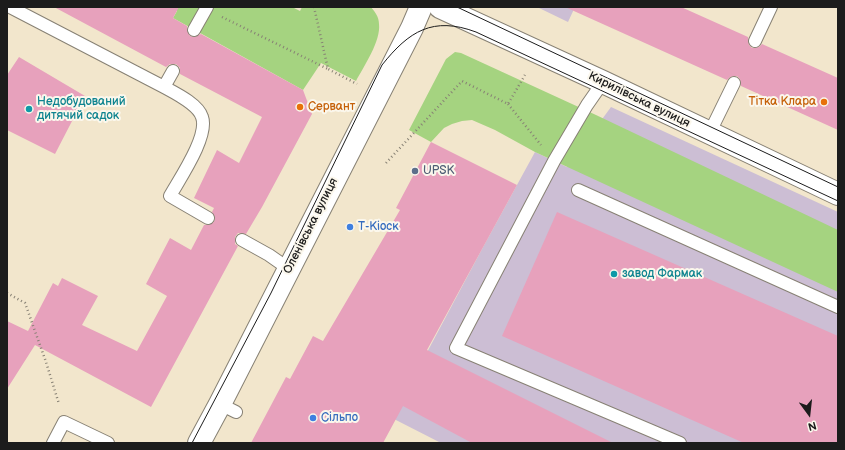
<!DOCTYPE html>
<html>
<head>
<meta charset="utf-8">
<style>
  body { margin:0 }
  #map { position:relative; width:845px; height:450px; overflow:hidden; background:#f2e6cc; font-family:"Balsamiq Sans",sans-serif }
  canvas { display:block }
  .frame { position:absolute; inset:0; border:8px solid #1c1c1c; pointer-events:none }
  .north { position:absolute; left:789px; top:394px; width:40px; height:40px; -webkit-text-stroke:3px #fbf7ec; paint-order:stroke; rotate:165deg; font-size:11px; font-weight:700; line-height:16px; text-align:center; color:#1c1c1c }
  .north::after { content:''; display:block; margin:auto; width:14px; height:18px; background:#1c1c1c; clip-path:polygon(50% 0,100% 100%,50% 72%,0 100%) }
</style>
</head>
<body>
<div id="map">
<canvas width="845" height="450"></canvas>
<div class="frame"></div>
<div class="north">N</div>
</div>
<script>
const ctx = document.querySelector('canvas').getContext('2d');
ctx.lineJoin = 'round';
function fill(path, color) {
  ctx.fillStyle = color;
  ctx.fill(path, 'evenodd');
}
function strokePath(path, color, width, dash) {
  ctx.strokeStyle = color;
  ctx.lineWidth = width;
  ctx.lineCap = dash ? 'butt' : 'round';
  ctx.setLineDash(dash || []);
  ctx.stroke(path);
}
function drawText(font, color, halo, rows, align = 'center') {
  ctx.font = font + ' "Balsamiq Sans",sans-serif';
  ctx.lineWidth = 4;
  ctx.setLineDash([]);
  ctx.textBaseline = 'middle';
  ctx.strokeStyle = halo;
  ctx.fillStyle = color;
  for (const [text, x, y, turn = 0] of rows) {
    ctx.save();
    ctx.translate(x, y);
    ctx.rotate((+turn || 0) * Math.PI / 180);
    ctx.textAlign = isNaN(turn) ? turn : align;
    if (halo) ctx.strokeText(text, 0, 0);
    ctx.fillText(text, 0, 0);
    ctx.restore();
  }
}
const industrial = new Path2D(`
  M 537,7 L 575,7 L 568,22 Z
  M 611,107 L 838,212 L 838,443 L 441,443 L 392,418 L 482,249 L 535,152 L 567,167 Z`);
const green = new Path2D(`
  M 169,7 L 292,7 L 300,11 L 302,7 L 371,7 C 375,12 379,17 379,24 C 381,41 364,66 356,81 L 321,63 L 303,90 L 173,18 L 177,11 Z
  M 455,52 L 461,53 L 596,115 L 838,230 L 838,292 L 535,152 L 495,130 L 472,120 L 462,121 L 452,124 L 444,128 L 431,142 L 409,130 L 446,59 Z`);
const building = new Path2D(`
  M 54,7 L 179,7 L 173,18 L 187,26 L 187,30 L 190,36 L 194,37 L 201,34 L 303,90 L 312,114 L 262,207 L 246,234 L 238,233 L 235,237 L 235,244 L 238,246 L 151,407 L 35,345 L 7,389 L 7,321 L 28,331 L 53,283 L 58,286 L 62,278 L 98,296 L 82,325 L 137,351 L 167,296 L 146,284 L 170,238 L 191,250 L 204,225 L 208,225 L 214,222 L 215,218 L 212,212 L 214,208 L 194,198 L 217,150 L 239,163 L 262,117 L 180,74 L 180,68 L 176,64 L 170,64 L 166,67 Z
  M 565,7 L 681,7 L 748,37 L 749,45 L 752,48 L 759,47 L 762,44 L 838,78 L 838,130 L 741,86 L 740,79 L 737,76 L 730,77 L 727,80 Z
  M 19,57 L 85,96 L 55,154 L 7,130 L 7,75 Z
  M 431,142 L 517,185 L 427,350 L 613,443 L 472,443 L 403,406 L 383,443 L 251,443 L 286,377 L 290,379 L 313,336 L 323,341 L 400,210 L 396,208 Z
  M 557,212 L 838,336 L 838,443 L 744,443 L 502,336 Z`);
const path = new Path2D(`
  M 314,7 L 328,69 L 357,84
  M 222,17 L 328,69
  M 508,104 L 541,145
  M 386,163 L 462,81 L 508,104 L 525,75
  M 7,293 L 25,303 L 46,362 L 59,404`);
const service = new Path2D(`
  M 10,7 L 164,87 L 173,71
  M 194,30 L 207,7
  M 755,41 L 771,7
  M 603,82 L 587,105 L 554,161 L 456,348 L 680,443
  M 164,87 C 175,93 198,104 202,117 C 209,136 180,178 170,196 L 208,218
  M 709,134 L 734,83
  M 578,190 L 838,307
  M 242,240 L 269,255 L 289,269
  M 220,404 L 236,412
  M 53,443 L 64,422 L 108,443`);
const minor = new Path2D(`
  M 199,443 L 220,404 L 412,28 L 421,7`);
const tertiary = new Path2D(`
  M 440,7 L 603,82 L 838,194`);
const tram = new Path2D(`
  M 457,7 L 838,187
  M 192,443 L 271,293 L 382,65 C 409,31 433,16 476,32 L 838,201`);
const markers = [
  [824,102,4,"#e8710a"],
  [300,107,4,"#e8710a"],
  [29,109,4,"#0f9aa8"],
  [415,171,4,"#5c6f8a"],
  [350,227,4,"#3f7fe0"],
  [614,274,4,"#0f9aa8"],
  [313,418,4,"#3f7fe0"]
];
const streetNames = [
  ["Кирилівська вулиця",639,100,26],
  ["Оленівська вулиця",311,226,-63]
];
const cultureNames = [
  ["Недобудований",37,102],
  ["дитячий садок",37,116],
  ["завод Фармак",622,274]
];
const foodNames = [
  ["Тітка Клара",816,102],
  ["Сервант",308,107,"left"]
];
const serviceNames = [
  ["UPSK",423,171]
];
const shopNames = [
  ["Т-Кіоск",358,227],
  ["Сільпо",321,418]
];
fill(industrial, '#ccbed4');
fill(green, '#a5d380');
fill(building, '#e7a1bc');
strokePath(service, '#878174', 14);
strokePath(minor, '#878174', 24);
strokePath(tertiary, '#878174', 24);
strokePath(path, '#878174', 2.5, [1, 3]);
strokePath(service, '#fff', 12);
strokePath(minor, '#fff', 22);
strokePath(tertiary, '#fff', 22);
strokePath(tram, '#1c1c1c', 1);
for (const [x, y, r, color] of markers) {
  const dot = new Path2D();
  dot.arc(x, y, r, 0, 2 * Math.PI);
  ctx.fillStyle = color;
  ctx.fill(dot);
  strokePath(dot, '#fbf7ec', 1.5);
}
drawText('12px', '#1c1c1c', '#fbf7ec', streetNames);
drawText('12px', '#0d838f', '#fbf7ec', cultureNames, 'left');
drawText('12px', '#c56008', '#fbf7ec', foodNames, 'right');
drawText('12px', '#4e5e75', '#fbf7ec', serviceNames, 'left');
drawText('12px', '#366cbe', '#fbf7ec', shopNames, 'left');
</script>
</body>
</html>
